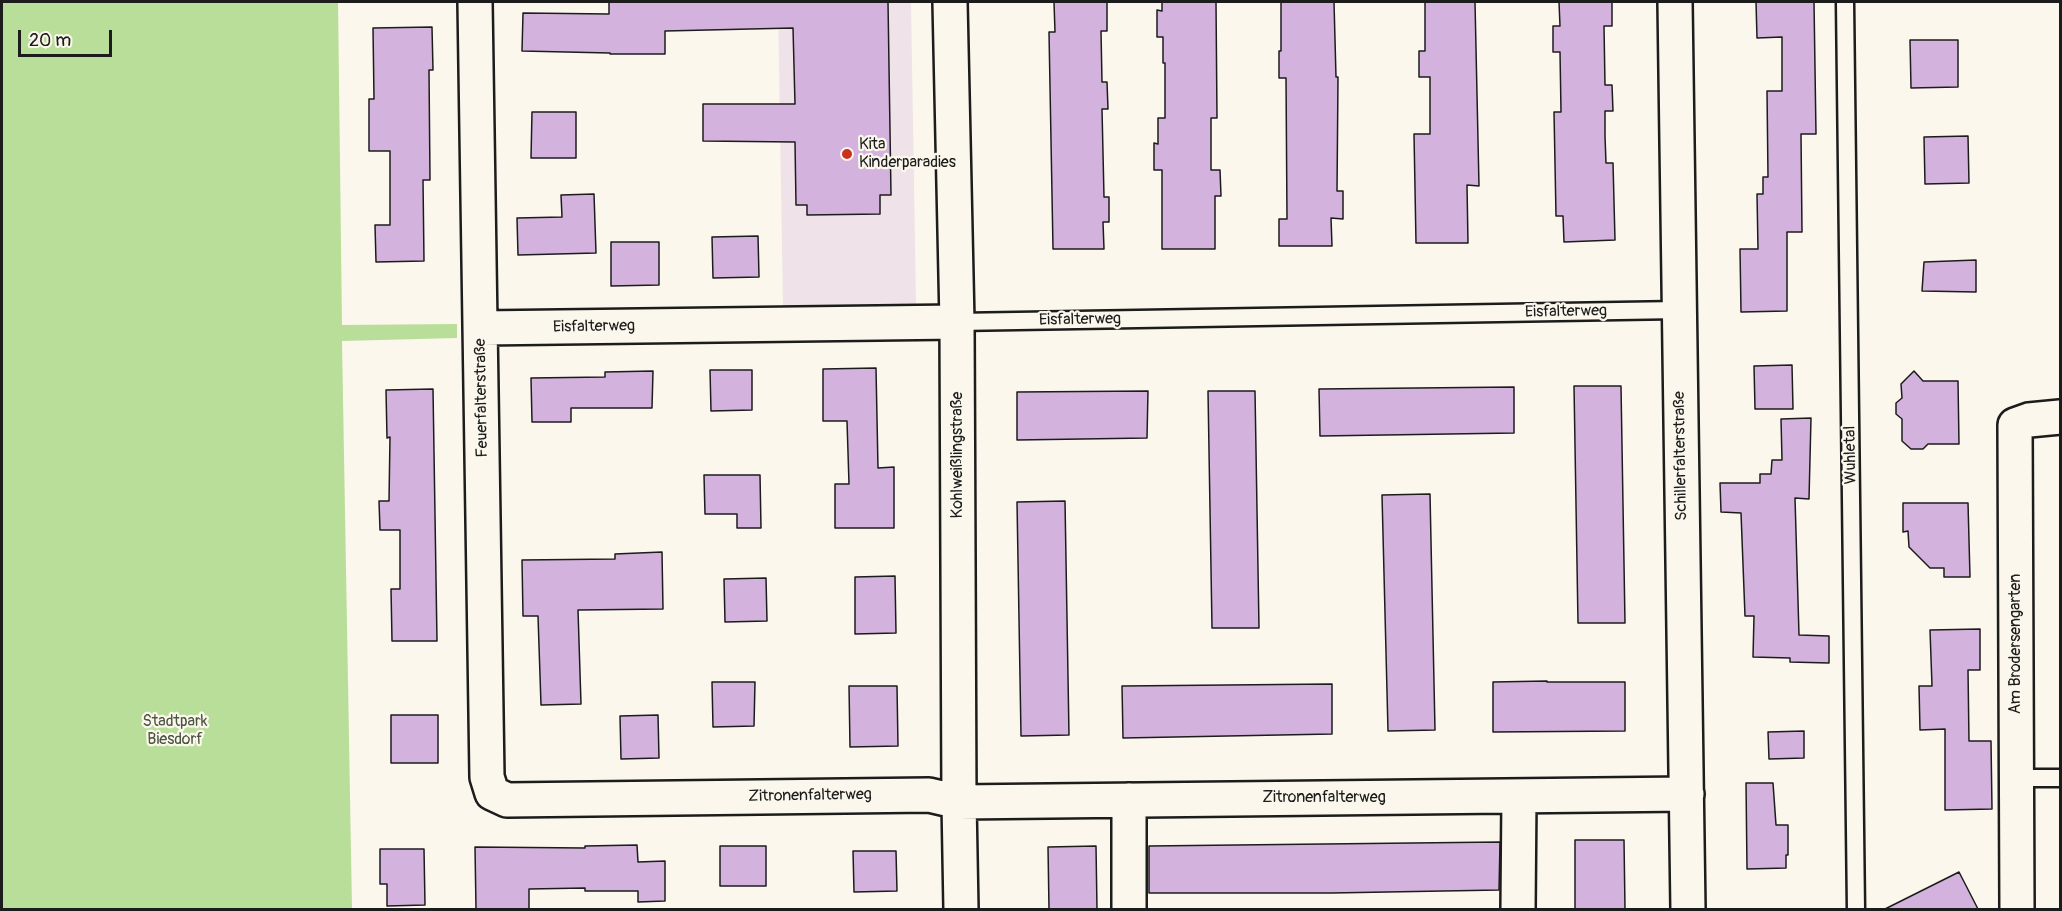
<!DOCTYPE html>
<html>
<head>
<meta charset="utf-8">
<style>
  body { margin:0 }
  #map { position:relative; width:2062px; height:911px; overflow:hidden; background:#fbf7ec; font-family:Pangolin,sans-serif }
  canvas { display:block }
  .frame { position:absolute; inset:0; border:3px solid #1c1c1c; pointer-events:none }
  .scale { position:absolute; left:18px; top:30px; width:94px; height:27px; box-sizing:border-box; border:3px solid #1c1c1c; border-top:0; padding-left:8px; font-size:18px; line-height:21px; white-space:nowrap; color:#1c1c1c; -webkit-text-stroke:4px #fbf7ec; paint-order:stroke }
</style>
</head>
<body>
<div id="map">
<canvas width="2062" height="911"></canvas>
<div class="frame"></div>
<div class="scale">20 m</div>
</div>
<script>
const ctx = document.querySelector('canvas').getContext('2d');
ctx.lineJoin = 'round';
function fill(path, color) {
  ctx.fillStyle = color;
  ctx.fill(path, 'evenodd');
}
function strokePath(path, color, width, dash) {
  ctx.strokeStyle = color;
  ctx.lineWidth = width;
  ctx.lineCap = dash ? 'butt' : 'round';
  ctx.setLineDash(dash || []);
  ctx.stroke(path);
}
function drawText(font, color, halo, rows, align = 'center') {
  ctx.font = font + ' Pangolin,sans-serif';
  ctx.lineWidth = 4.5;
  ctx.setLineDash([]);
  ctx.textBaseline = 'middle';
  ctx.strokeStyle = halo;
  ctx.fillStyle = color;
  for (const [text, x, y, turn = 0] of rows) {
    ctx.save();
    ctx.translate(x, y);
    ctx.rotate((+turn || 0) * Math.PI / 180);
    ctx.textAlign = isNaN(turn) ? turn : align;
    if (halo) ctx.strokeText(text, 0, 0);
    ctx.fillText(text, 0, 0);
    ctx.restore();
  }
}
const built = new Path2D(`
  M 778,2 L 911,2 L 916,306 L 783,308 Z`);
const green = new Path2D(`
  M 2,2 L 338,2 L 342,325 L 457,324 L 457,338 L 342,341 L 352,909 L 2,909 Z`);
const building = new Path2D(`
  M 609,2 L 888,2 L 891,195 L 880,195 L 880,214 L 807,215 L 807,205 L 796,205 L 795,142 L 703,141 L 703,104 L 795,104 L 793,28 L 665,31 L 665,54 L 610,54 L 610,53 L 522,51 L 523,13 L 609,14 Z
  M 1054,2 L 1107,2 L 1107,31 L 1101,31 L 1102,82 L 1107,82 L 1108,109 L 1102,109 L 1104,197 L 1109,197 L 1109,222 L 1103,222 L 1104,249 L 1053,249 L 1049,32 L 1055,32 Z
  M 1162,2 L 1216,2 L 1217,118 L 1211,118 L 1211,170 L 1220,170 L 1221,196 L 1215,196 L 1215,249 L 1162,249 L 1162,170 L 1154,170 L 1154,143 L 1158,144 L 1158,118 L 1165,118 L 1165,63 L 1163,63 L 1163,37 L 1157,37 L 1157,10 L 1162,11 Z
  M 1281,2 L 1334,2 L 1336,77 L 1338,77 L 1337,191 L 1343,191 L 1343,219 L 1331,218 L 1332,246 L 1279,246 L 1279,219 L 1287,219 L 1286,78 L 1279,78 L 1279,51 L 1281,51 Z
  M 1425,2 L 1475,2 L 1479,186 L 1467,185 L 1468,243 L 1416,243 L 1414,134 L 1430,134 L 1430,77 L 1419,77 L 1419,51 L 1425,51 Z
  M 1559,2 L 1612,2 L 1612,26 L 1604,26 L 1605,85 L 1612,85 L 1613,111 L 1605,111 L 1605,136 L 1606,163 L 1613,163 L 1615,240 L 1564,242 L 1563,216 L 1556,216 L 1554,112 L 1561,112 L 1560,52 L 1553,52 L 1553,26 L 1560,26 Z
  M 1756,2 L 1814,2 L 1816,134 L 1801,134 L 1802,232 L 1787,232 L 1787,311 L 1741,312 L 1740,249 L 1758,249 L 1757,194 L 1763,194 L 1763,177 L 1768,177 L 1767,91 L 1782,91 L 1782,37 L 1757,38 Z
  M 432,27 L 433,70 L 429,70 L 430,180 L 423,180 L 424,261 L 376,262 L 375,225 L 390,225 L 390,151 L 369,151 L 369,99 L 374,99 L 373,28 Z
  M 1910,40 L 1958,40 L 1958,87 L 1911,88 Z
  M 532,112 L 576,112 L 576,158 L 531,158 Z
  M 1968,136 L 1969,183 L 1925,184 L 1924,137 Z
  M 594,194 L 596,253 L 518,255 L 517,218 L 562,217 L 561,195 Z
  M 758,236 L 759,277 L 713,278 L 712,237 Z
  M 611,242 L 659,242 L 659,285 L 611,286 Z
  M 1976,260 L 1976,292 L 1922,291 L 1924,262 Z
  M 1792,365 L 1793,409 L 1755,409 L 1754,366 Z
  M 876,368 L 878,468 L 894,467 L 894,528 L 835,528 L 835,484 L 849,484 L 847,421 L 823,421 L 823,369 Z
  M 710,370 L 752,370 L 752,410 L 711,411 Z
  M 653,371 L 652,408 L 571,408 L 571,422 L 532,422 L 531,378 L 605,377 L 605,372 Z
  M 1914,371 L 1923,381 L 1958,381 L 1959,444 L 1928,444 L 1923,449 L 1911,449 L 1902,441 L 1902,419 L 1896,414 L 1896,403 L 1902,398 L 1901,384 Z
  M 1574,386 L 1621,386 L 1625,623 L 1578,623 Z
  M 1514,387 L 1514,433 L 1320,436 L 1319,389 Z
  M 433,389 L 437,641 L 392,641 L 391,589 L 400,589 L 400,530 L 380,530 L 379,501 L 389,501 L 390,437 L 387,438 L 386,390 Z
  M 1148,391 L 1147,438 L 1017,440 L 1017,392 Z
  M 1208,391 L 1255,391 L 1259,628 L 1212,628 Z
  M 1811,418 L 1809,499 L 1795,498 L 1799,635 L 1829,636 L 1829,663 L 1790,662 L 1790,658 L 1753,657 L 1754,616 L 1745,616 L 1741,513 L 1721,512 L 1720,483 L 1760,483 L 1760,474 L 1771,474 L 1772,460 L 1782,460 L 1781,419 Z
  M 704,475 L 760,475 L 761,528 L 737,528 L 737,514 L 705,514 Z
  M 1430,494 L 1435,730 L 1388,731 L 1382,495 Z
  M 1065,501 L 1069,735 L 1021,736 L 1017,502 Z
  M 1903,503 L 1968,503 L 1970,577 L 1944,577 L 1944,568 L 1930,568 L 1909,547 L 1908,531 L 1903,532 Z
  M 662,552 L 663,609 L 578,610 L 581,704 L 541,705 L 538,616 L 523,616 L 522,560 L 615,559 L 615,554 Z
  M 895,576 L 896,633 L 855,634 L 855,577 Z
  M 766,578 L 767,621 L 725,622 L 724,579 Z
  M 1980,629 L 1980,670 L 1968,670 L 1969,741 L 1991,741 L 1992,809 L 1945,810 L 1945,729 L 1920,730 L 1919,686 L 1932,686 L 1930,630 Z
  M 1547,681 L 1547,682 L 1625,682 L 1625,731 L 1493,732 L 1493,682 Z
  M 712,682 L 755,682 L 754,726 L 713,727 Z
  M 1332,684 L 1332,734 L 1123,738 L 1122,686 Z
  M 849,686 L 897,686 L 898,746 L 850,747 Z
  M 391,715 L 438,715 L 438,763 L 391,763 Z
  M 658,715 L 659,758 L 621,759 L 620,716 Z
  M 1804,731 L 1804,758 L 1769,759 L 1768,732 Z
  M 1746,783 L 1773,783 L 1776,825 L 1788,825 L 1788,855 L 1786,855 L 1786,868 L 1747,869 Z
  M 1575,840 L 1624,840 L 1625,909 L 1575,909 Z
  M 1500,842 L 1499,890 L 1331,893 L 1149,893 L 1149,846 Z
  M 637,845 L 638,862 L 665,861 L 665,901 L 638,902 L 638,891 L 585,891 L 585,888 L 529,889 L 529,909 L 476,909 L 475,847 L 585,848 L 585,846 Z
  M 720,846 L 766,846 L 766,886 L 720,886 Z
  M 1096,846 L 1097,909 L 1049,909 L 1048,847 Z
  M 380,849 L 424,849 L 425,905 L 387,906 L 387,884 L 380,884 Z
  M 853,851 L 896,851 L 897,891 L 854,892 Z
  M 1959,872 L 1978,909 L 1885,909 Z`);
const service = new Path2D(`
  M 1845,2 L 1856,910
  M 957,322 L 1679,310
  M 2016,778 L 2060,778`);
const minor = new Path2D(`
  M 475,2 L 487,777 L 492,793 L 507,800 L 929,795 L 959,802 L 1687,794
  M 950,2 L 957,322 L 959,802 L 961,910
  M 1675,2 L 1688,910
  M 481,328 L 957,322
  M 1129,910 L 1129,800
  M 1518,910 L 1519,796
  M 2017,910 L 2015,425 L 2029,420 L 2060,417`);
const markers = [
  [847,154,6,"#c8321e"]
];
const poiNames = [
  ["Kita",859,145],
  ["Kinderparadies",859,163]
];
const streetNames = [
  ["Eisfalterweg",1566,312,-1],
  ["Eisfalterweg",1080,320,-1],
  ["Eisfalterweg",594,327,-1],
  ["Feuerfalterstraße",482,398,-91],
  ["Kohlweißlingstraße",958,455,-90],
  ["Wuhletal",1851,455,-91],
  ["Schillerfalterstraße",1681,456,-91],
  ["Am Brodersengarten",2016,644,-90],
  ["Zitronenfalterweg",810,796,-1],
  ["Zitronenfalterweg",1324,798]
];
const parkNames = [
  ["Stadtpark",175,722],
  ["Biesdorf",175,740]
];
fill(built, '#efe2e8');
fill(green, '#b9de99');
fill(building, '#d3b2dd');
strokePath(building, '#1c1c1c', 1.5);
strokePath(service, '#1c1c1c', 21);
strokePath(minor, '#1c1c1c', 38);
strokePath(service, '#fbf7ec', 16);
strokePath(minor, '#fbf7ec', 33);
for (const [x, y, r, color] of markers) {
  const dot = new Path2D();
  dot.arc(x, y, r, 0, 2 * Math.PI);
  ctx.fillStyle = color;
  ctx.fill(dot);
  strokePath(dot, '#fbf7ec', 2);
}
drawText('16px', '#1c1c1c', '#fbf7ec', poiNames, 'left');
drawText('16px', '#1c1c1c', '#fbf7ec', streetNames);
drawText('16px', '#4b5642', '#fbf7ec', parkNames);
</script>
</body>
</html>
